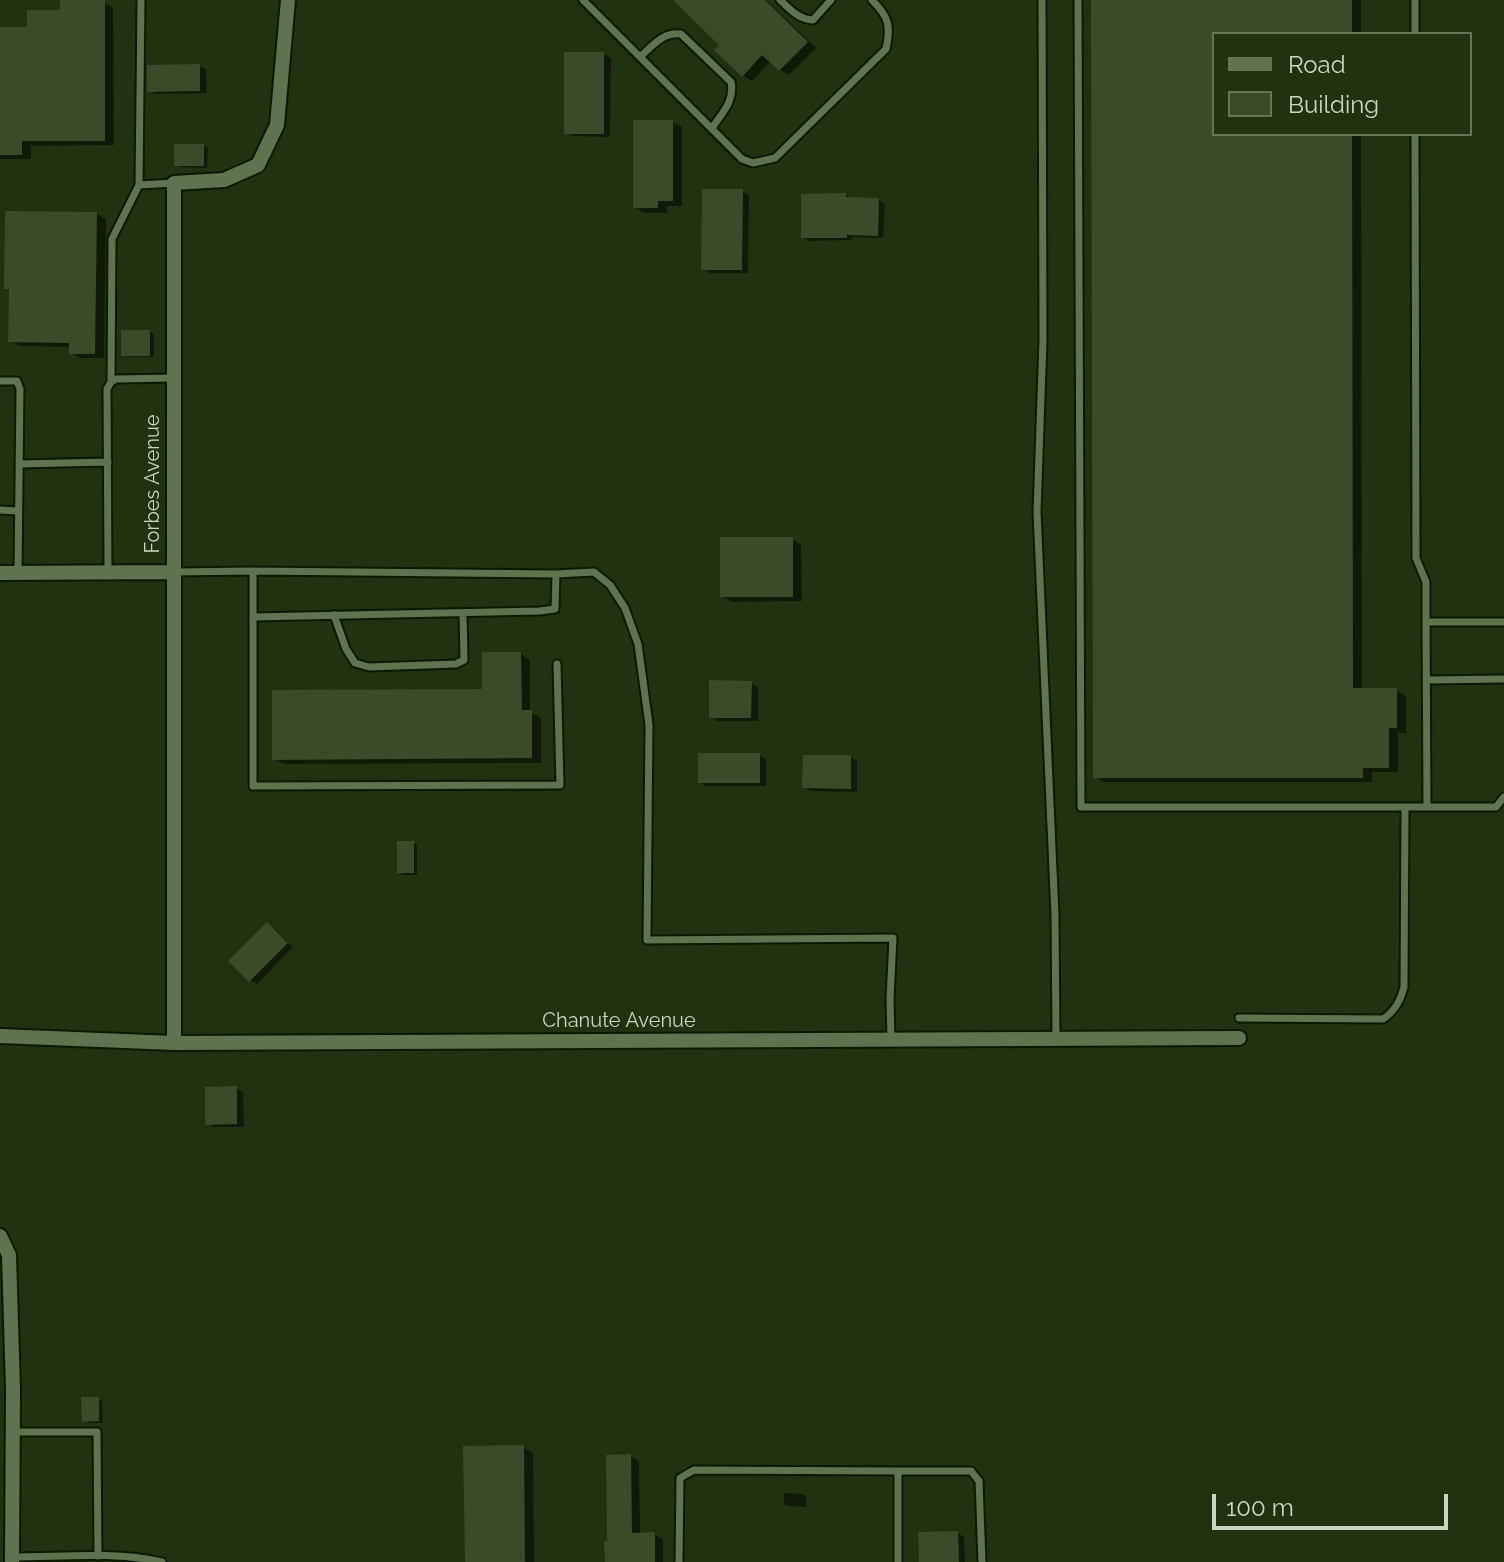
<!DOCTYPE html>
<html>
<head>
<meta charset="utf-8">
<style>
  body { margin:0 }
  #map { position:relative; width:1504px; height:1562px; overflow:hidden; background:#213210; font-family:Raleway,sans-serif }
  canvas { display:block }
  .legend { position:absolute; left:1212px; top:32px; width:260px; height:104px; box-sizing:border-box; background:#213210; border:2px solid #657457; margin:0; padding:10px 14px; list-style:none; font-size:24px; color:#cad6c2 }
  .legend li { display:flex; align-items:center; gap:16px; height:40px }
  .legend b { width:40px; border:2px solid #657457 }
  .scale { position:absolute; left:1212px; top:1494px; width:236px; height:36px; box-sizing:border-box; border:4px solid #cad6c2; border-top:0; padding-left:10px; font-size:24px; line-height:28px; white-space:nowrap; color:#cad6c2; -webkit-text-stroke:6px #213210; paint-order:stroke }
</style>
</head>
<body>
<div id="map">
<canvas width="1504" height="1562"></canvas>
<ul class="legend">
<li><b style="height:10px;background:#5f734f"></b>Road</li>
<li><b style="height:22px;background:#394b29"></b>Building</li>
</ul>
<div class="scale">100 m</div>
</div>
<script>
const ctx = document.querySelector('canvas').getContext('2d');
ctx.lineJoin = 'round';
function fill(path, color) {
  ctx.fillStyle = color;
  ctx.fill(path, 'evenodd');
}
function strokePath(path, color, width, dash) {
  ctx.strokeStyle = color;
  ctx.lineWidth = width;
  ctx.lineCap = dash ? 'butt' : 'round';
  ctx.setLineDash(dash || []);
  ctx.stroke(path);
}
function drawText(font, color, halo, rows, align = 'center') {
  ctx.font = font + ' Raleway,sans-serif';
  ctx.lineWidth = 7;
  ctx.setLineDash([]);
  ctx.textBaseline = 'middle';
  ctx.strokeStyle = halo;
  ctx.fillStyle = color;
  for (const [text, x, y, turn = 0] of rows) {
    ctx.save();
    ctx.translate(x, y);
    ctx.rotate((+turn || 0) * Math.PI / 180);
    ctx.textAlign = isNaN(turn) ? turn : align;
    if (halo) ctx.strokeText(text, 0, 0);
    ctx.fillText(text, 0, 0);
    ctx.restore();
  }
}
const shadow = new Path2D(`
  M 676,0 L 766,0 L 816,48 L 789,75 L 780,70 L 771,61 L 752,81 L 743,76 L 722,45 Z
  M 1093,0 L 1361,0 L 1361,34 L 1214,34 L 1214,134 L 1361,134 L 1362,690 L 1396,690 L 1406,696 L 1406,733 L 1398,733 L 1398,772 L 1372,772 L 1372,782 L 1104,782 L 1095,777 Z
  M 104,2 L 113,8 L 114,145 L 31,146 L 31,159 L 0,159 L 0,29 L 29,29 L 62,12 Z
  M 604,54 L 611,58 L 610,137 L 572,136 L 566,132 Z
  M 199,66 L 206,69 L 207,93 L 155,94 L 149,90 Z
  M 672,122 L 682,127 L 682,206 L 667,206 L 667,213 L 644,213 L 635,207 Z
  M 204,146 L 208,148 L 207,168 L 180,167 L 176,165 Z
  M 742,191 L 749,195 L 748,273 L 710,273 L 703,269 Z
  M 846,195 L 853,199 L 879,200 L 885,204 L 883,238 L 852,237 L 852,240 L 809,241 L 803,237 Z
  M 97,214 L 106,219 L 104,358 L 81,358 L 71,353 L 71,347 L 20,346 L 10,341 L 11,291 L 6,287 Z
  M 150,332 L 154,334 L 154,357 L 127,357 L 123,355 Z
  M 792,539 L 801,545 L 802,601 L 732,602 L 722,596 Z
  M 521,654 L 530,660 L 530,712 L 541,718 L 541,763 L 284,764 L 274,759 L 484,691 Z
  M 751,683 L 758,687 L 758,721 L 717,721 L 711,717 Z
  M 759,755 L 766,759 L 766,786 L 706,786 L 700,782 Z
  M 851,757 L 857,761 L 857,792 L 811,791 L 804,787 Z
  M 413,843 L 417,845 L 417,875 L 403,875 L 399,872 Z
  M 267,924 L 274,928 L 293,947 L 257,984 L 250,980 Z
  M 236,1088 L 243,1092 L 244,1127 L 214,1127 L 207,1124 Z
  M 98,1399 L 102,1401 L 103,1423 L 88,1423 L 84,1421 Z
  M 523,1447 L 533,1453 L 534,1562 L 467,1562 Z
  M 630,1456 L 639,1461 L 640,1535 L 654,1534 L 663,1539 L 663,1562 L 607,1562 Z
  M 784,1493 L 802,1494 L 806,1496 L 806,1507 L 788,1506 L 784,1504 Z
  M 958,1533 L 964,1537 L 965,1562 L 921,1562 Z`);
const building = new Path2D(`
  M 60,0 L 105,0 L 105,141 L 22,141 L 22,155 L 0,155 L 0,27 L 27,27 L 27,10 L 60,10 Z
  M 673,0 L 765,0 L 808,42 L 779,71 L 762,55 L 742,77 L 714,50 L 719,45 Z
  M 1091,0 L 1352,0 L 1352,34 L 1214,34 L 1214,134 L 1352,134 L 1353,688 L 1397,688 L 1397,728 L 1389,728 L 1389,768 L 1363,768 L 1363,778 L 1093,778 Z
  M 564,52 L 604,52 L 604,134 L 564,134 Z
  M 200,64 L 200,91 L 147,92 L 147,65 Z
  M 633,120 L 673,120 L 673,201 L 658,201 L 658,208 L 633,208 Z
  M 174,144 L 204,144 L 204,166 L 174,166 Z
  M 702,189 L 743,189 L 742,270 L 701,270 Z
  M 846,193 L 846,197 L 879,198 L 878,236 L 847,235 L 847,238 L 801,238 L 801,194 Z
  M 5,211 L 97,212 L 95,354 L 69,354 L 69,343 L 8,342 L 9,289 L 4,289 Z
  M 121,330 L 150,330 L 150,356 L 121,356 Z
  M 720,537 L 793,537 L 793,597 L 720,597 Z
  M 482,652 L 521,652 L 522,710 L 532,710 L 532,758 L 272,760 L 272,690 L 482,689 Z
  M 709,680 L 752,681 L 751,718 L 709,718 Z
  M 698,753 L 760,753 L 760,783 L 698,783 Z
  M 803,755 L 851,755 L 851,789 L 802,788 Z
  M 397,841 L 414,841 L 414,873 L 397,873 Z
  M 267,922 L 288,943 L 249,982 L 228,961 Z
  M 237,1086 L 237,1124 L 205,1125 L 205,1087 Z
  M 81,1397 L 99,1397 L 99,1421 L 82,1422 Z
  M 524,1445 L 525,1562 L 465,1562 L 463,1446 Z
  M 631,1454 L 632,1533 L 655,1532 L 655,1562 L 605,1562 L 604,1541 L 607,1541 L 606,1455 Z
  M 958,1531 L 959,1562 L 919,1562 L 918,1532 Z`);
const service = new Path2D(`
  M 583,0 L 742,159 L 753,163 L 775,158 L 886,49 C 891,26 889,17 872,0
  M 780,0 C 791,10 798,19 813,20 L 831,0
  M 1042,0 L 1043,340 L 1037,512 L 1055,915 L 1056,1039
  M 1078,0 L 1081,807 L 1427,807 L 1426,622 L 1504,622
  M 1415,0 L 1415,34
  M 640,57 C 653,45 663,32 681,34 L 731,82 C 735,101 722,113 712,128
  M 1415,134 L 1416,558 L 1426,582 L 1426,622
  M 139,185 L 174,183
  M 0,381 L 17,381 L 20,389 L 18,573
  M 111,382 L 112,239 L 139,185 L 141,0
  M 19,464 L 108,462
  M 0,510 L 18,511
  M 253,571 L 556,574 L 555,609 L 539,611 L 253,617
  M 108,572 L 107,389 L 111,382 L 116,379 L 173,378
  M 174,572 L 253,571 L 253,786 L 560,785 L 557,664
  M 556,574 L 594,572 L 610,585 L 625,608 L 638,644 L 649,725 L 647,940 L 893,938 L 890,999 L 891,1040
  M 334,615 L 346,649 L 355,663 L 369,667 L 456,664 L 464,660 L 463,613
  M 1426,680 L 1504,679
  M 1427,807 L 1496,807 L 1504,797
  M 1239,1018 L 1383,1019 C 1394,1012 1401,999 1404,987 L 1405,807
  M 13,1432 L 97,1432 L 98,1556
  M 12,1557 C 61,1557 113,1551 162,1562
  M 679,1562 L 680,1478 L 694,1470 L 898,1471
  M 898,1562 L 898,1471 L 971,1471 L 979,1481 L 982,1562`);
const minor = new Path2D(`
  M 0,573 L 174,572
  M 0,1036 L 174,1043 L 1239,1038
  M 174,1043 C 176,756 172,469 174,183 L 224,180 L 258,165 L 277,125 L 288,0
  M 0,1236 L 9,1255 L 13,1389 L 12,1562`);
const streetNames = [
  ["Forbes Avenue",153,484,-90],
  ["Chanute Avenue",619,1021]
];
fill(shadow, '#0007');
fill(building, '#394b29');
strokePath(service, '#0a1a00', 11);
strokePath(minor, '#0a1a00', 18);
strokePath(service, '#5f734f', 7);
strokePath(minor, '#5f734f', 14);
drawText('20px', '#cad6c2', '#213210', streetNames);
</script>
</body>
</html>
